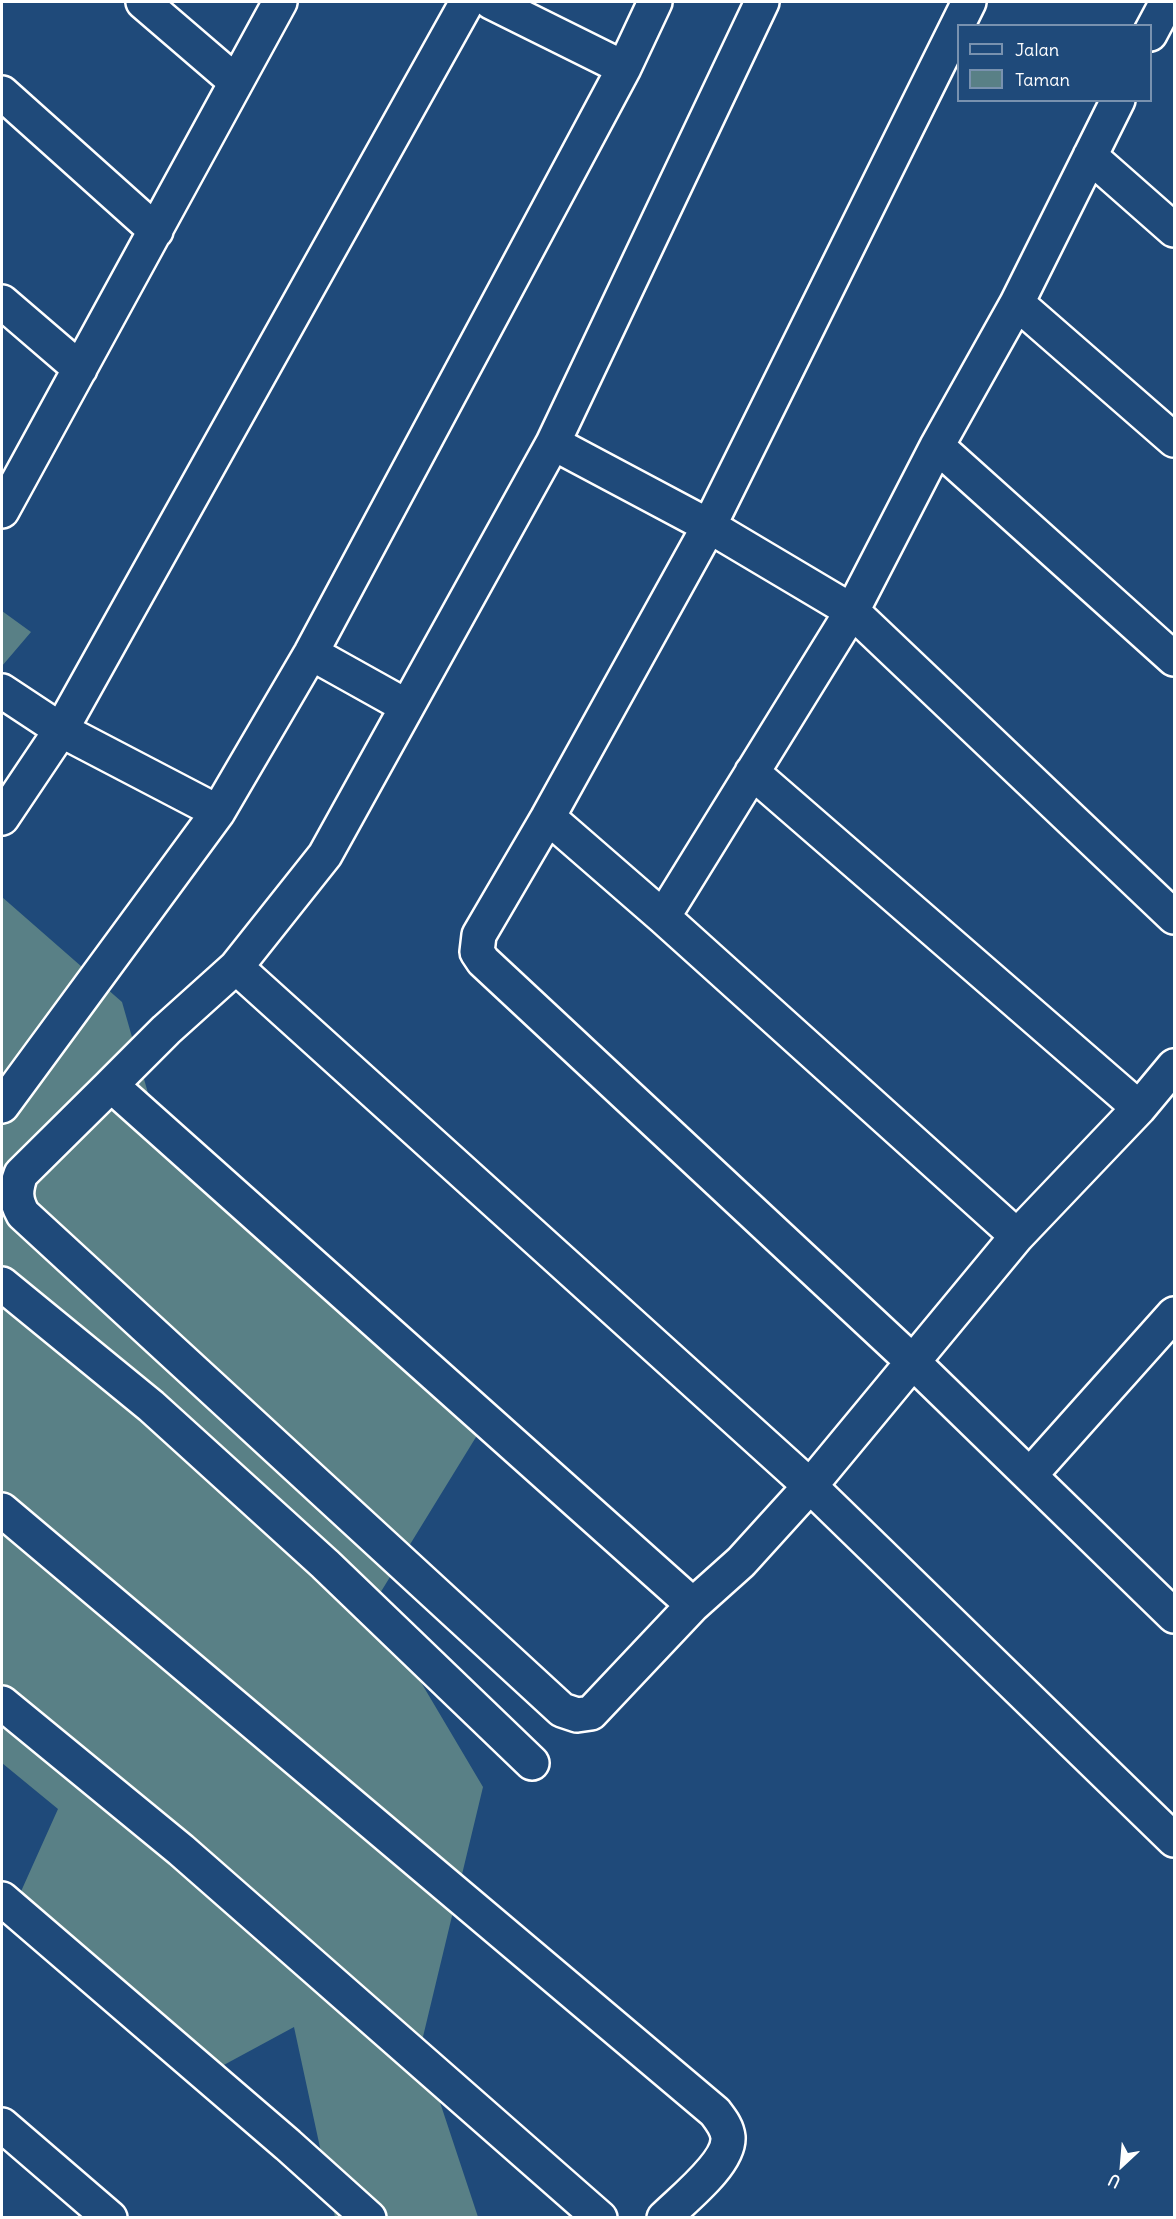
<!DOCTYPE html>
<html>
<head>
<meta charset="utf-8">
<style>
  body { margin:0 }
  #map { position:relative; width:1176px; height:2219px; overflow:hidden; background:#1f4a7a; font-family:Delius,sans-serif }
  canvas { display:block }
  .frame { position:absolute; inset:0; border:3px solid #fff; pointer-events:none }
  .legend { position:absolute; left:957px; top:24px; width:195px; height:78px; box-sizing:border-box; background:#1f4a7a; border:2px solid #7992af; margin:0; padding:8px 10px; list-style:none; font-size:18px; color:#fff }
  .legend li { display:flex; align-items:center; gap:12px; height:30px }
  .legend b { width:30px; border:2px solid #7992af }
  .north { position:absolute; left:1092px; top:2135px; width:60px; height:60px; -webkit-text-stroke:4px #1f4a7a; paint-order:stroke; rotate:206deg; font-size:16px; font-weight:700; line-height:24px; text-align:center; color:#fff }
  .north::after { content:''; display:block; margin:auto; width:21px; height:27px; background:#fff; clip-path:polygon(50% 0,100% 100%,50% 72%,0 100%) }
</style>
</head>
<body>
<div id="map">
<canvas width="1176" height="2219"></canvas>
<div class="frame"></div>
<ul class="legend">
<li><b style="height:8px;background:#1f4a7a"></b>Jalan</li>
<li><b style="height:16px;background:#598086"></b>Taman</li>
</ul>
<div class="north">U</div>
</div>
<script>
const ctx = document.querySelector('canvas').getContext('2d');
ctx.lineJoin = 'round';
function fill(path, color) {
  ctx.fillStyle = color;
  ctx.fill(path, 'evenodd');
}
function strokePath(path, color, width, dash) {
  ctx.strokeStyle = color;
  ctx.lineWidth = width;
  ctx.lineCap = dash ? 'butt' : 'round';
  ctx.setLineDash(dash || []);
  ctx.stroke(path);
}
const green = new Path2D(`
  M 2,611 L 31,632 L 2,666 Z
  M 2,897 L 122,1002 L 160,1135 L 492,1411 L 374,1603 L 483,1787 L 421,2045 L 478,2217 L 335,2217 L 294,2027 L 209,2073 L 14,1907 L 58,1809 L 2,1763 Z`);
const minor = new Path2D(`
  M 143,2 L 236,82
  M 491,2 L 624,68
  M 762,2 L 553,443 L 325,855 L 236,967 L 166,1030 L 111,1085 L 693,1605 L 741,1562 L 810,1486 L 1017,1236 L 1139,1108 L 1174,1066
  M 969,2 L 709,526 L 548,817 L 479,935 L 477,952 L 483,961 L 913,1362 L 1174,1616
  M 1150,34 L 1167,2
  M 2,93 L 156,231
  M 1090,156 L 1174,230
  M 2,302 L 80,369
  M 1017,303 L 1174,440
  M 553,443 L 709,526 L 852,611 L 1174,917
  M 937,446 L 1174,659
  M 2,511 L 280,2
  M 311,653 L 406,706
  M 2,691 L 61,730 L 218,812
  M 752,772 L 1139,1108
  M 548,817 L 663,917 L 1017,1236
  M 2,818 L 61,730 L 467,2
  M 663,917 L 852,611 L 937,446 L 1017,303 L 1118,100
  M 236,967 L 810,1486 L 1174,1840
  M 111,1085 L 21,1174 C 15,1190 15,1200 23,1214 L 562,1710 L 577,1715 L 591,1713 L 693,1605
  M 2,1106 L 218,812 L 311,653 L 624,68 L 655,2
  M 2,1284 L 151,1406 L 325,1564 L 532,1763
  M 1030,1475 L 1174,1314
  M 2,1510 L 715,2112 C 721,2120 727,2127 728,2137 C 730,2163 682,2200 664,2218
  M 2,1703 L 181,1850 L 600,2218
  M 2,1899 L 288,2145 L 369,2218
  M 2,2125 L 110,2218`);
fill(green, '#598086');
strokePath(minor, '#fff', 38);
strokePath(minor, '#1f4a7a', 33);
</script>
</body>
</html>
